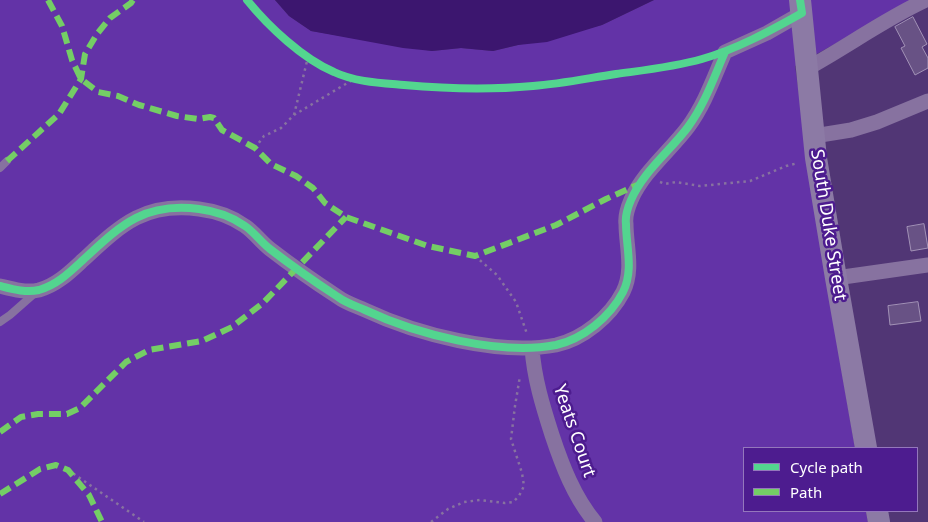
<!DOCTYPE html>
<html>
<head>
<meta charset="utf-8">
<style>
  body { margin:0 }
  #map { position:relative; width:928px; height:522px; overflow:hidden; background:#513675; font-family:"Noto Sans",sans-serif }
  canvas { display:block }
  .legend { position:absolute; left:743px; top:447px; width:175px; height:65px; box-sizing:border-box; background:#4d1c8f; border:1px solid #9477bc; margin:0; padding:6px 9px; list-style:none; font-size:15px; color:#fff }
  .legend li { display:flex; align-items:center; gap:10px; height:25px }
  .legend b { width:25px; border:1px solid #9477bc }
</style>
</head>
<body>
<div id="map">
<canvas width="928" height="522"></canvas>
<ul class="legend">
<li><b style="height:6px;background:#53d58f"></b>Cycle path</li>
<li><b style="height:6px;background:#74ce65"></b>Path</li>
</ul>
</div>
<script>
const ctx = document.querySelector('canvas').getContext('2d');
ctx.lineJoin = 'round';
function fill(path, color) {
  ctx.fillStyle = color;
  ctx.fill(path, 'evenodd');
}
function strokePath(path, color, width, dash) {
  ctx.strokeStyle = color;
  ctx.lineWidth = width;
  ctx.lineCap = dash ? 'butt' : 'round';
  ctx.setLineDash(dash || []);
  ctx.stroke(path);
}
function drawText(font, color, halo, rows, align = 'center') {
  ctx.font = font + ' "Noto Sans",sans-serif';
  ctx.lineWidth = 5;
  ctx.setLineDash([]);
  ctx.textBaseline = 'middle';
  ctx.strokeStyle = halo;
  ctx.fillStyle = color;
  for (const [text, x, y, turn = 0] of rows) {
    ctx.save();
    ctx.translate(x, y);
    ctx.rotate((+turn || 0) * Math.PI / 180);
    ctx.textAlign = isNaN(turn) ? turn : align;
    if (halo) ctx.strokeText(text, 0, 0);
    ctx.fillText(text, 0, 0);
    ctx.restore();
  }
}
const green = new Path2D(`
  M 0,0 L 275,0 L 289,16 L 311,31 L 432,51 L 461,48 L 493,51 L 602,25 L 654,0 L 914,0 L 795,66 L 823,261 L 855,448 L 744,448 L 744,511 L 866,511 L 868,522 L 0,522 Z`);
const water = new Path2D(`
  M 275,0 L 654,0 L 602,25 L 547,42 L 518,45 L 493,51 L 461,48 L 432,51 L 403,48 L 311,31 L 289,16 Z`);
const building = new Path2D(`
  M 913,17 L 927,44 L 922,47 L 928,58 L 928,68 L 915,75 L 901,48 L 905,46 L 895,27 Z
  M 924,224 L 928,248 L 911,251 L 907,227 Z
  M 918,302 L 921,321 L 890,325 L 888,306 Z`);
const path = new Path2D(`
  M 294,115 L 308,57
  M 255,148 L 264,136 L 281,128 L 294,115 L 354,79
  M 660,182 L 665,184 L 676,182 L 700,186 L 750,181 L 786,166 L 798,163
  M 475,256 L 497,275 L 516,302 L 527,334
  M 68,470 L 144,522
  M 431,522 L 448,509 L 464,502 L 480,500 L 505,503 L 513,502 L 519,496 L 524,486 L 522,473 L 511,439 L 515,406 L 520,376`);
const lane = new Path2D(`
  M 0,168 L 7,161
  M 0,322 L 10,315 L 35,293`);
const street = new Path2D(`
  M 808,68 C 848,46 885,19 926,0
  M 814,136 L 851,130 L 877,122 L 928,101
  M 836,278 L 928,265
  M 0,286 C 12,289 26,293 39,290 C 57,285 70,272 83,260 C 121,225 144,202 199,209 C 215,211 231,216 245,226 C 254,232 261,242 270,249 C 292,266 315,282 338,297 C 346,303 356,306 365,310 C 416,334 500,356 556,345 C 583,339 610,317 623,292 C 634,270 626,246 626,224 C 625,217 628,207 631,200 C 643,172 670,151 688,127 C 705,104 714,77 725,52 L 767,33 L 802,13
  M 532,348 C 534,378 543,407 552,435 C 562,465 574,497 595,522`);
const secondary = new Path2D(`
  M 800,0 L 816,158 L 836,278 L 866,448
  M 877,511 L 879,522`);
const quiet = new Path2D(`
  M 48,0 L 62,26 L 72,60 L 81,79 L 98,92 L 118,96 L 139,105 L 177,116 L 198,119 L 210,117 L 214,118 L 222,130 L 255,148 L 271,164 L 296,176 L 313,188 L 325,203 L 346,217 L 428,246 L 475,256 L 556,225 L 606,199 L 637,185
  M 7,161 L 59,114 L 81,79 L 85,54 L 97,34 L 110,18 L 131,3 L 133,0
  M 0,432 L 21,417 L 38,414 L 67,414 L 80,408 L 126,362 L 149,350 L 202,341 L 232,327 L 263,303 L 346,217
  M 0,494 L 40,469 L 56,465 L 68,470 L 89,495 L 102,522`);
const cycleway = new Path2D(`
  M 247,0 C 268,26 303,59 334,72 C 355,82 381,83 404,85 C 448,89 490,90 533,86 C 561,84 589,78 616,74 C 645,70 674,67 702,59 C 737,49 770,31 802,13 L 800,0
  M 0,286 C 12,289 26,293 39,290 C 57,285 70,272 83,260 C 121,225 144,202 199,209 C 215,211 231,216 245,226 C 254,232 261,242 270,249 C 292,266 315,282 338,297 C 346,303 356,306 365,310 C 416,334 500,356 556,345 C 583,339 610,317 623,292 C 634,270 626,246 626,224 C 625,217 628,207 631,200 C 643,172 670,151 688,127 C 705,104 714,77 725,52`);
const streetNames = [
  ["South Duke Street",828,225,81],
  ["Yeats Court",574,431,71]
];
fill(green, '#6333a7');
fill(water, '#3c166f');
fill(building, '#685285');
strokePath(building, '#a292b6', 1);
strokePath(path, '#8772a0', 2.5, [2.5, 4]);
strokePath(lane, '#8772a0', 8);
strokePath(street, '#8772a0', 15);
strokePath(secondary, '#8c7aa5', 22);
strokePath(quiet, '#74ce65', 6, [12, 6]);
strokePath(cycleway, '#53d58f', 8);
drawText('18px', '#fff', '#4d1c8f', streetNames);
</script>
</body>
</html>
